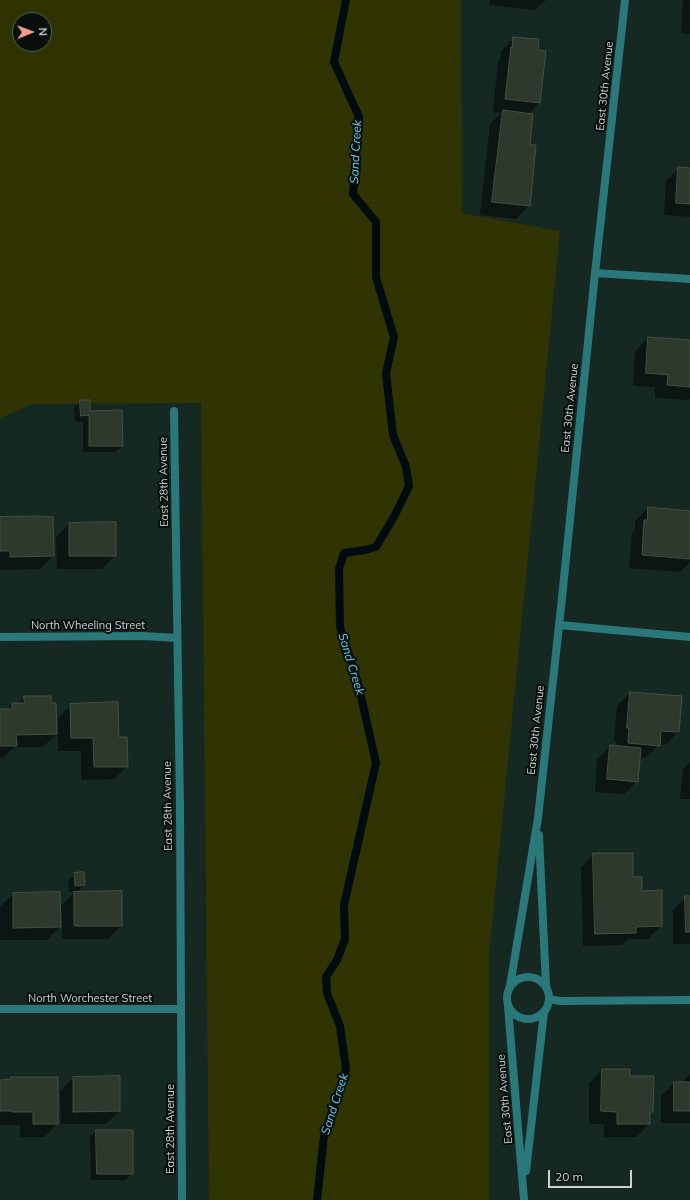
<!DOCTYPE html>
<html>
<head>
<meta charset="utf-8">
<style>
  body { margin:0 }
  #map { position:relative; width:690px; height:1200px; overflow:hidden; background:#162822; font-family:Mulish,sans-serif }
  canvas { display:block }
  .north { position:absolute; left:12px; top:12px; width:40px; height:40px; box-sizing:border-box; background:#080f0c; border:1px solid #565e5a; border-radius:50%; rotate:89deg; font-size:11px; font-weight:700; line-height:16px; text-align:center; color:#cad5d0 }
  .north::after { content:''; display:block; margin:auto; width:14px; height:18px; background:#f49e8a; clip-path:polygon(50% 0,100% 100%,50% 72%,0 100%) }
  .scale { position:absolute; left:548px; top:1170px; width:84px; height:18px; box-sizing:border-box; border:2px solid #cad5d0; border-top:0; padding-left:5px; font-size:12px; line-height:14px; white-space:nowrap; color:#cad5d0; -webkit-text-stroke:3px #080f0c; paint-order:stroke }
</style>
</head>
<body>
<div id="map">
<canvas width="690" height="1200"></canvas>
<div class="north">N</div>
<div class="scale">20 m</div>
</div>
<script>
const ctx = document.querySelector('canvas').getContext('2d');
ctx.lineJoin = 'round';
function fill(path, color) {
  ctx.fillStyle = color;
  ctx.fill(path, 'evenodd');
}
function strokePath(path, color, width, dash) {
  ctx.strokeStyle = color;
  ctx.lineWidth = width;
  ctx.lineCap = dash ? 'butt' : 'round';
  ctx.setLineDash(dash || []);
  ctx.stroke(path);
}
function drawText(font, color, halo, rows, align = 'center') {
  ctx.font = font + ' Mulish,sans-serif';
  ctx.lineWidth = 4;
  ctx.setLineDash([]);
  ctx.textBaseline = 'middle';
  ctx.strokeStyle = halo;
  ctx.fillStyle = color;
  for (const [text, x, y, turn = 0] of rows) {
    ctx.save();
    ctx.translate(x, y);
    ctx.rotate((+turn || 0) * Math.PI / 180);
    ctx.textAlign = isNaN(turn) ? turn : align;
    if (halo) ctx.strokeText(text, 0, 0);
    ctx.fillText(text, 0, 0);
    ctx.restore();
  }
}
const green = new Path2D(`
  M 0,0 L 461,0 L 462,213 L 560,231 L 489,955 L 489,1200 L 209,1200 L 201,403 L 33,404 L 0,418 ZM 20,20 L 44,20 L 44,44 L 20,44 Z`);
const shadow = new Path2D(`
  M 490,0 L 546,0 L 535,10 L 489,5 Z
  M 683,0 L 690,0 L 690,34 L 681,33 Z
  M 514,38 L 537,51 L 539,103 L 528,114 L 529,145 L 535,146 L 529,206 L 516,219 L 480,215 L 490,124 L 501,113 L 493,112 L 498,61 L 500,60 L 501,51 Z
  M 690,166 L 690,217 L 664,215 L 666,181 L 679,168 L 687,169 Z
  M 648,338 L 690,341 L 690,398 L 688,400 L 655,398 L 655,387 L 633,386 L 635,351 Z
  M 81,401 L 89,412 L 122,446 L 115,452 L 83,452 L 83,422 L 75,422 L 74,408 Z
  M 648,508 L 690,512 L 690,562 L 680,572 L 629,568 L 632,534 L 635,531 L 635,521 Z
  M 0,518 L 53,556 L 40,569 L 0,570 Z
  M 69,524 L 115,556 L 102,569 L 57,569 L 56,537 Z
  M 630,693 L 678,732 L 665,745 L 659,744 L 646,758 L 639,758 L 637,781 L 624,794 L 595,792 L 597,759 L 610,746 L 616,747 L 616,741 L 614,741 L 617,706 Z
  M 24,697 L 50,697 L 56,734 L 43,747 L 14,747 L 3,758 L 0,758 L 0,710 L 7,710 L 12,704 L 17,704 Z
  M 71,705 L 118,738 L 127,766 L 114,779 L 81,780 L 81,751 L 58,751 L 58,718 Z
  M 690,762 L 690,799 L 680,799 L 683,769 Z
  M 594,854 L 632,878 L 642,892 L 661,926 L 648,939 L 628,939 L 622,945 L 583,946 L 581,867 Z
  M 75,874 L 84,885 L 76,893 L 121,926 L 108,939 L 62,939 L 62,925 L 47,940 L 0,940 L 0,907 L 13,894 L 59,893 L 60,923 L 62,923 L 61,906 L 76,891 L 69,892 L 68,881 Z
  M 686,897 L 690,897 L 690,944 L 673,944 L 673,910 Z
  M 602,1070 L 629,1077 L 652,1112 L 649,1115 L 649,1124 L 636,1137 L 604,1137 L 604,1124 L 589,1124 L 589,1083 Z
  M 690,1074 L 690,1123 L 661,1123 L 661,1096 L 674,1083 L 684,1083 L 684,1080 Z
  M 12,1078 L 57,1124 L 44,1137 L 20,1137 L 20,1125 L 0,1125 L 0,1080 L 9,1080 Z
  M 73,1078 L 119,1111 L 106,1124 L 61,1124 L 60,1091 Z
  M 96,1131 L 132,1173 L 126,1180 L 91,1180 L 90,1137 Z`);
const stream = new Path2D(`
  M 317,1200 L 324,1136 L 346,1069 L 340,1026 L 327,993 L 326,977 L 337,960 L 345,939 L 344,905 L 376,763 L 358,683 L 340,627 L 339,569 L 344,553 L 365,550 L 376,547 L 395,515 L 409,486 L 406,467 L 393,435 L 386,373 L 394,337 L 376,277 L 376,222 L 353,194 L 359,117 L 334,62 L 346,0`);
const building = new Path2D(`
  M 513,37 L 539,39 L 538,50 L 546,51 L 540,103 L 505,99 L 511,47 L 512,48 Z
  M 503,110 L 533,114 L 530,145 L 536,145 L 530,206 L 492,202 Z
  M 678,167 L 690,168 L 690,204 L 676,203 Z
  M 648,337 L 690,340 L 690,387 L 667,385 L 668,375 L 646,373 Z
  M 80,400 L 90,400 L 90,411 L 122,410 L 123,446 L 89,446 L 89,415 L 81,416 Z
  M 648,507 L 690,511 L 690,559 L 642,555 L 644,520 L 647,520 Z
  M 38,516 L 53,517 L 54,556 L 10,557 L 10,551 L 0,551 L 0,517 Z
  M 116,522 L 116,556 L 69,556 L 69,523 Z
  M 630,692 L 682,696 L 679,732 L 661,731 L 660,746 L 628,743 L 629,728 L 627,728 Z
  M 24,696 L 51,696 L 51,703 L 56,703 L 57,734 L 16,735 L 17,746 L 0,746 L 0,709 L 12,709 L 12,703 L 24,703 Z
  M 118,702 L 119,737 L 127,737 L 128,767 L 94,767 L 93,738 L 71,738 L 70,704 Z
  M 610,745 L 641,748 L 638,782 L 607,779 Z
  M 593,853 L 633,853 L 633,877 L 642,877 L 642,891 L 662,890 L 662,926 L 636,927 L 636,933 L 595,934 Z
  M 84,872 L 85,885 L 75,886 L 74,873 Z
  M 122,891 L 122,926 L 74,926 L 74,892 Z
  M 60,892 L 61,927 L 13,928 L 13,893 Z
  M 685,896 L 690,896 L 690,932 L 686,932 Z
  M 602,1069 L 630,1069 L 630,1076 L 654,1076 L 653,1112 L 650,1112 L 650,1124 L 617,1124 L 617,1112 L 601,1111 Z
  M 120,1076 L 120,1111 L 73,1112 L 73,1077 Z
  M 11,1077 L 58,1077 L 58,1124 L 33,1124 L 33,1112 L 12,1112 L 12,1111 L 0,1111 L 0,1080 L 11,1079 Z
  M 674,1082 L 690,1082 L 690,1111 L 674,1111 Z
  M 96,1130 L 133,1130 L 133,1174 L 97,1174 Z`);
const minor = new Path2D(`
  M 595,273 L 690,279
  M 174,411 L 180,807 L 182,1200
  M 559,625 L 690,637
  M 0,637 L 143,636 L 177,638
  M 549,999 L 560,1001 L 690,1000
  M 0,1009 L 181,1009`);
const tertiary = new Path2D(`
  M 539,835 L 546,986
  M507 998a21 21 0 1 1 42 0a21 21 0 1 1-42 0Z
  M 510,986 L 538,818 L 562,598 L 595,273 L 625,0
  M 508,1007 L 524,1200
  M 526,1171 L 544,1012`);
const streetNames = [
  ["East 30th Avenue",605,86,-84],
  ["East 30th Avenue",570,408,-84],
  ["East 28th Avenue",164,482,-91],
  ["North Wheeling Street",88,626],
  ["East 30th Avenue",536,730,-84],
  ["East 28th Avenue",168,806,-91],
  ["North Worchester Street",90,999],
  ["East 30th Avenue",505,1099,-95],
  ["East 28th Avenue",171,1129,-90]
];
const waterNames = [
  ["Sand Creek",356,152,-87],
  ["Sand Creek",351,664,73],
  ["Sand Creek",335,1104,-72]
];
fill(green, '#2f3402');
fill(shadow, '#0007');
strokePath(stream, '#020c10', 8);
fill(building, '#2e392d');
strokePath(building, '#445043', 1);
strokePath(minor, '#2a787a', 8);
strokePath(tertiary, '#2a787a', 8);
drawText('11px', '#cad5d0', '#080f0c', streetNames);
drawText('italic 12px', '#69cff5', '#080f0c', waterNames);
</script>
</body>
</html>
